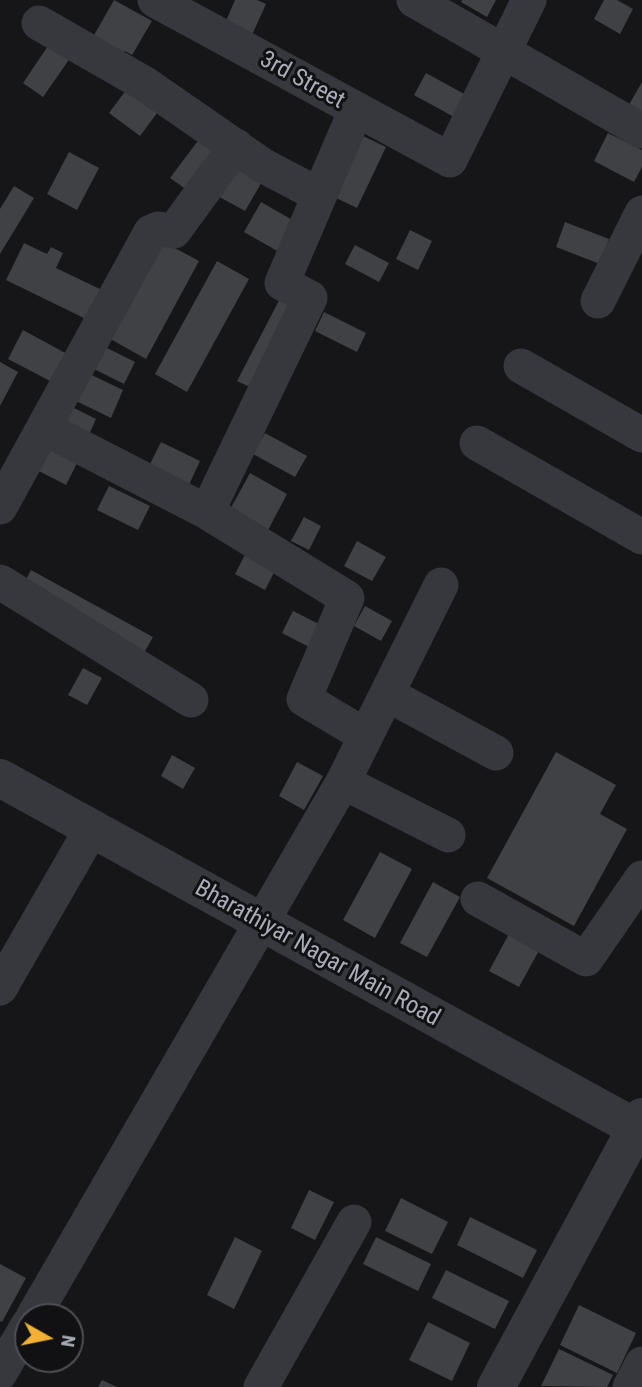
<!DOCTYPE html>
<html>
<head>
<meta charset="utf-8">
<style>
  body { margin:0 }
  #map { position:relative; width:642px; height:1387px; overflow:hidden; background:#161618; font-family:"Roboto Condensed",sans-serif }
  canvas { display:block }
  .north { position:absolute; left:14px; top:1303px; width:70px; height:70px; box-sizing:border-box; background:#111113; border:2px solid #4d4f55; border-radius:50%; rotate:99deg; font-size:19px; font-weight:700; line-height:28px; text-align:center; color:#a8adb8 }
  .north::after { content:''; display:block; margin:auto; width:24px; height:32px; background:#f2b134; clip-path:polygon(50% 0,100% 100%,50% 72%,0 100%) }
</style>
</head>
<body>
<div id="map">
<canvas width="642" height="1387"></canvas>
<div class="north">N</div>
</div>
<script>
const ctx = document.querySelector('canvas').getContext('2d');
ctx.lineJoin = 'round';
function fill(path, color) {
  ctx.fillStyle = color;
  ctx.fill(path, 'evenodd');
}
function strokePath(path, color, width, dash) {
  ctx.strokeStyle = color;
  ctx.lineWidth = width;
  ctx.lineCap = dash ? 'butt' : 'round';
  ctx.setLineDash(dash || []);
  ctx.stroke(path);
}
function drawText(font, color, halo, rows, align = 'center') {
  ctx.font = font + ' "Roboto Condensed",sans-serif';
  ctx.lineWidth = 6;
  ctx.setLineDash([]);
  ctx.textBaseline = 'middle';
  ctx.strokeStyle = halo;
  ctx.fillStyle = color;
  for (const [text, x, y, turn = 0] of rows) {
    ctx.save();
    ctx.translate(x, y);
    ctx.rotate((+turn || 0) * Math.PI / 180);
    ctx.textAlign = isNaN(turn) ? turn : align;
    if (halo) ctx.strokeText(text, 0, 0);
    ctx.fillText(text, 0, 0);
    ctx.restore();
  }
}
const building = new Path2D(`
  M 114,0 L 152,21 L 132,55 L 125,51 L 119,62 L 89,44 Z
  M 235,0 L 257,0 L 266,4 L 247,46 L 220,35 Z
  M 462,0 L 496,0 L 487,17 L 461,2 Z
  M 604,0 L 617,0 L 633,9 L 620,34 L 594,19 Z
  M 52,40 L 73,54 L 43,97 L 23,83 Z
  M 426,73 L 477,101 L 465,123 L 414,95 Z
  M 132,82 L 163,105 L 140,136 L 109,113 Z
  M 642,82 L 642,119 L 626,110 Z
  M 608,133 L 642,150 L 642,167 L 634,182 L 594,161 Z
  M 363,136 L 386,147 L 357,208 L 334,197 Z
  M 200,138 L 223,155 L 194,195 L 170,178 Z
  M 69,152 L 99,168 L 77,210 L 47,194 Z
  M 232,162 L 263,180 L 245,211 L 214,194 Z
  M 14,186 L 34,198 L 0,254 L 0,209 Z
  M 261,202 L 296,222 L 279,252 L 244,232 Z
  M 565,222 L 609,239 L 600,264 L 556,247 Z
  M 410,230 L 432,241 L 418,270 L 396,259 Z
  M 158,239 L 199,261 L 146,359 L 105,336 Z
  M 24,243 L 47,254 L 51,247 L 63,253 L 56,268 L 104,291 L 90,321 L 6,280 Z
  M 355,245 L 389,263 L 379,282 L 345,264 Z
  M 217,261 L 249,279 L 187,392 L 155,374 Z
  M 284,291 L 298,299 L 252,388 L 237,381 Z
  M 324,312 L 366,333 L 357,352 L 315,331 Z
  M 23,330 L 67,354 L 52,382 L 8,359 Z
  M 97,343 L 135,362 L 124,384 L 86,365 Z
  M 0,362 L 18,372 L 0,406 Z
  M 81,370 L 123,390 L 111,418 L 68,397 Z
  M 70,406 L 96,419 L 88,437 L 61,424 Z
  M 265,433 L 307,456 L 295,477 L 253,454 Z
  M 161,442 L 200,461 L 188,487 L 148,468 Z
  M 43,443 L 78,461 L 66,485 L 31,467 Z
  M 250,473 L 287,494 L 266,534 L 228,513 Z
  M 109,486 L 150,506 L 138,530 L 97,510 Z
  M 304,517 L 321,526 L 309,550 L 291,541 Z
  M 357,541 L 386,557 L 372,581 L 344,566 Z
  M 249,547 L 279,563 L 265,590 L 235,574 Z
  M 31,570 L 153,637 L 140,660 L 19,593 Z
  M 365,606 L 392,621 L 381,641 L 354,626 Z
  M 293,611 L 325,627 L 313,649 L 282,633 Z
  M 83,668 L 102,678 L 87,705 L 68,695 Z
  M 556,752 L 616,785 L 600,814 L 627,829 L 574,926 L 487,878 Z
  M 172,755 L 195,768 L 183,789 L 161,776 Z
  M 297,762 L 323,776 L 304,810 L 279,796 Z
  M 380,852 L 412,869 L 375,938 L 343,920 Z
  M 433,882 L 460,897 L 427,957 L 400,943 Z
  M 511,930 L 541,947 L 519,987 L 489,971 Z
  M 309,1190 L 334,1202 L 315,1240 L 291,1228 Z
  M 401,1198 L 448,1222 L 432,1254 L 385,1231 Z
  M 470,1217 L 537,1250 L 523,1278 L 457,1245 Z
  M 235,1237 L 262,1251 L 234,1309 L 207,1295 Z
  M 376,1237 L 431,1264 L 418,1291 L 363,1264 Z
  M 0,1264 L 26,1278 L 2,1322 L 0,1321 Z
  M 446,1270 L 509,1301 L 495,1329 L 432,1298 Z
  M 579,1305 L 636,1333 L 617,1373 L 560,1345 Z
  M 428,1322 L 470,1343 L 452,1381 L 409,1360 Z
  M 559,1349 L 613,1375 L 607,1387 L 541,1386 Z
  M 102,1380 L 117,1387 L 98,1387 Z`);
const minor = new Path2D(`
  M 155,0 L 450,160 L 529,0
  M 414,0 L 642,131
  M 39,23 L 145,84 L 262,165 L 319,195
  M 356,110 L 282,283 L 310,298 L 207,512 L 347,598 L 304,699 L 366,736
  M 598,301 L 642,213
  M 521,366 L 642,435
  M 44,428 L 207,512
  M 477,443 L 642,537
  M 0,507 L 151,232 L 158,229 L 174,231 L 236,146
  M 0,582 L 191,700
  M 387,694 L 496,753
  M 343,782 L 448,835
  M 478,899 L 586,959 L 642,878
  M 0,988 L 91,830
  M 33,1317 L 343,782 L 441,585
  M 0,1373 L 28,1325
  M 261,1387 L 354,1222
  M 630,1387 L 642,1364`);
const tertiary = new Path2D(`
  M 0,778 L 636,1128
  M 496,1387 L 642,1117`);
const streetNames = [
  ["3rd Street",302,81,29],
  ["Bharathiyar Nagar Main Road",317,954,29]
];
fill(building, '#404145');
strokePath(minor, '#37383d', 35);
strokePath(tertiary, '#37383d', 38);
drawText('24px', '#a8adb8', '#111113', streetNames);
</script>
</body>
</html>
